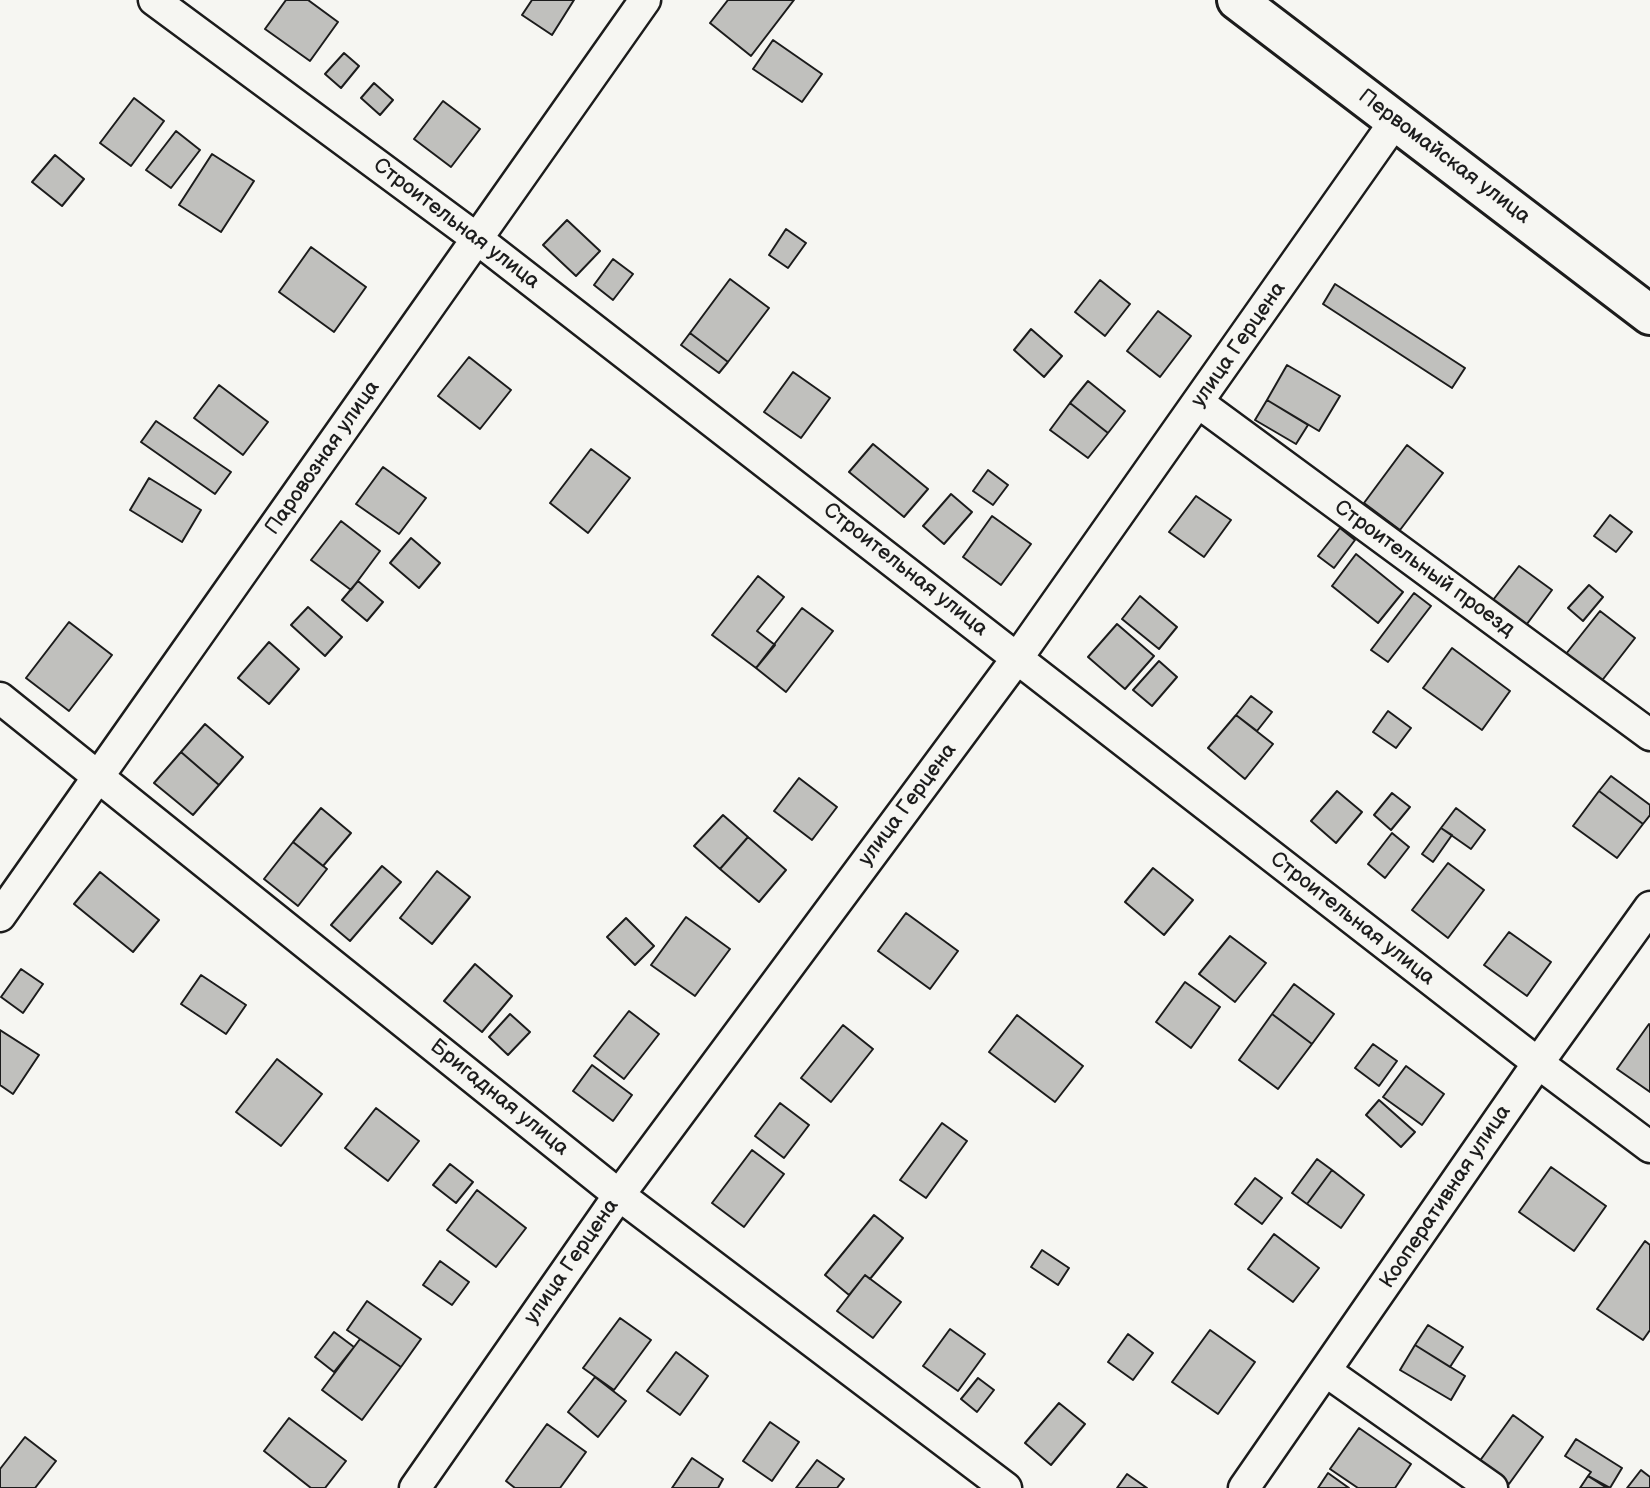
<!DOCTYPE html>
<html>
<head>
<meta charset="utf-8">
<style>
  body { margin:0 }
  canvas { display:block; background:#f6f6f2 }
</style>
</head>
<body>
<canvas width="1650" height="1488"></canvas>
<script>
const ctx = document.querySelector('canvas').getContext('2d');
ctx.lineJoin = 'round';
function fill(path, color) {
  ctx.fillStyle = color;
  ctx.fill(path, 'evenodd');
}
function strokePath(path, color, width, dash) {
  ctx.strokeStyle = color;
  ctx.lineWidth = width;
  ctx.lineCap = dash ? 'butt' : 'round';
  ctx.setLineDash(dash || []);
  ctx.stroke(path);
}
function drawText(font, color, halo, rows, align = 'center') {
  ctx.font = font + ' "Balsamiq Sans",sans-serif';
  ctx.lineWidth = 5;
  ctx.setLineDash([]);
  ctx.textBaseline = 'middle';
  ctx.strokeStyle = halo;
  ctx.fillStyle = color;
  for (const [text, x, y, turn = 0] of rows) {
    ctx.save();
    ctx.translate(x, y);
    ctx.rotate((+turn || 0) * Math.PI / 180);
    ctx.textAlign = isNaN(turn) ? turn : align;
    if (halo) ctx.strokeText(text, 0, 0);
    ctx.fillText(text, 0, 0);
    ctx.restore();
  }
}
const building = new Path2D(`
  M 286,0 L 308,0 L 338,22 L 310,61 L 265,29 Z
  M 532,0 L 574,0 L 552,35 L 522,15 Z
  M 728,0 L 794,0 L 751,56 L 710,23 Z
  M 773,40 L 822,74 L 802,102 L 753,69 Z
  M 344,53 L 359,66 L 341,88 L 325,74 Z
  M 374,83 L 393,100 L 380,115 L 361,98 Z
  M 134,98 L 164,121 L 131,166 L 100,143 Z
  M 443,101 L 480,129 L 451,167 L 414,139 Z
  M 176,131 L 200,150 L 171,188 L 146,170 Z
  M 212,154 L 254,181 L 221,232 L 179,205 Z
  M 55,155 L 84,179 L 62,206 L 32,182 Z
  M 567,220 L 600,251 L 576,276 L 543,245 Z
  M 786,229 L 806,243 L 788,268 L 769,255 Z
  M 311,247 L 366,287 L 334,332 L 279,292 Z
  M 613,259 L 633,274 L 613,300 L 594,285 Z
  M 730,279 L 769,308 L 728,362 L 690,333 Z
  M 1100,280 L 1130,304 L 1105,336 L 1075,312 Z
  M 1335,284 L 1465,368 L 1452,388 L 1323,304 Z
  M 1158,311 L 1191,336 L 1160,377 L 1127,351 Z
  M 1031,329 L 1062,356 L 1044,377 L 1014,350 Z
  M 690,333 L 728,362 L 719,373 L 681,345 Z
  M 469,357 L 511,390 L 480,429 L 438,396 Z
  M 1287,365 L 1340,396 L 1319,431 L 1267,400 Z
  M 793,372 L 830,398 L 801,438 L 764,412 Z
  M 1088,381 L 1125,411 L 1108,433 L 1070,403 Z
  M 219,385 L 268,422 L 243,455 L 194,418 Z
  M 1267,400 L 1308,425 L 1296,444 L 1255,420 Z
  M 1070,403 L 1108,433 L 1088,458 L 1050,430 Z
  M 156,421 L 231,472 L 215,494 L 141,442 Z
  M 873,444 L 928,489 L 904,517 L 849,472 Z
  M 1407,445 L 1443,473 L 1400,530 L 1364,503 Z
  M 591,449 L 630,478 L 588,533 L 550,503 Z
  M 383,467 L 426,498 L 399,534 L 356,504 Z
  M 988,470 L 1008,485 L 993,505 L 973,491 Z
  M 149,478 L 201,510 L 182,542 L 130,510 Z
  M 951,494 L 972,512 L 944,544 L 923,526 Z
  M 1196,496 L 1231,520 L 1204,557 L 1169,532 Z
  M 1610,515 L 1632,532 L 1616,552 L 1594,536 Z
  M 992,516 L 1031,544 L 1001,585 L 963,557 Z
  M 341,521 L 380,551 L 351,590 L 311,560 Z
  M 1340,528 L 1355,540 L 1334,568 L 1318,556 Z
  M 411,538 L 440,563 L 419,588 L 390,563 Z
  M 1356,554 L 1403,592 L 1378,623 L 1332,586 Z
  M 1519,566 L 1552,590 L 1524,628 L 1490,604 Z
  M 758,576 L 784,597 L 757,631 L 775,645 L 756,668 L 712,635 Z
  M 358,581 L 383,602 L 367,621 L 342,600 Z
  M 1589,585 L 1603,597 L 1583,621 L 1568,608 Z
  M 1414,593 L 1431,606 L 1388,662 L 1371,650 Z
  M 1140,596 L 1177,627 L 1159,649 L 1122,619 Z
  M 308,607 L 342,637 L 325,656 L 291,625 Z
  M 802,608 L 833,631 L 786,692 L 756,668 Z
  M 1600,611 L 1635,638 L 1597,687 L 1562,659 Z
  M 69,622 L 112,655 L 69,711 L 26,678 Z
  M 1117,624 L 1154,656 L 1125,689 L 1088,657 Z
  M 269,642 L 299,669 L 269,704 L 238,678 Z
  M 1452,648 L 1510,691 L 1482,730 L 1423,688 Z
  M 1159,661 L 1177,677 L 1152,706 L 1133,690 Z
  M 1251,696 L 1272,712 L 1257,731 L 1236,715 Z
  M 1388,711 L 1411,728 L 1396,748 L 1373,732 Z
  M 1236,715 L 1273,744 L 1245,779 L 1208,748 Z
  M 205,724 L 243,757 L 219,785 L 181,752 Z
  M 181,752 L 219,785 L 193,815 L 154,783 Z
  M 1611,776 L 1650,805 L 1650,815 L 1643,824 L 1599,791 Z
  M 799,778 L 837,807 L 812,840 L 774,811 Z
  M 1337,791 L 1362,812 L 1336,843 L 1311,821 Z
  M 1599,791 L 1643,824 L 1617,858 L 1573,826 Z
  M 1392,793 L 1410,807 L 1391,830 L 1374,815 Z
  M 321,808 L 351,833 L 323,866 L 293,842 Z
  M 1456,808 L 1485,830 L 1471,849 L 1441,828 Z
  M 723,815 L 748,837 L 720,869 L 694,846 Z
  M 1441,828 L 1452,835 L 1433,862 L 1422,854 Z
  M 1392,833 L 1409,847 L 1385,878 L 1368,864 Z
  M 748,837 L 786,870 L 759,902 L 720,869 Z
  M 293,842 L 327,869 L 298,906 L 264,879 Z
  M 1448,863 L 1484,890 L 1448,938 L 1412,910 Z
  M 382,866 L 401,882 L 350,941 L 331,925 Z
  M 1153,868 L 1193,900 L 1164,935 L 1125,902 Z
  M 437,871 L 470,897 L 432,944 L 400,918 Z
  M 100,872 L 159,920 L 133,952 L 74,904 Z
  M 906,913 L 958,951 L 930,989 L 878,951 Z
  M 686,917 L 730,949 L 695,996 L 651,965 Z
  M 626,918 L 654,946 L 635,965 L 607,937 Z
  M 1509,932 L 1551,962 L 1527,996 L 1484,965 Z
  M 1230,936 L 1266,963 L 1235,1002 L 1199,974 Z
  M 475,964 L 512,996 L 482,1032 L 444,1001 Z
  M 21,969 L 43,984 L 23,1013 L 1,997 Z
  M 201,975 L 246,1005 L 226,1034 L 181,1004 Z
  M 1185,982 L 1220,1007 L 1191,1048 L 1156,1022 Z
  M 1294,984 L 1334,1014 L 1312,1044 L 1272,1014 Z
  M 629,1011 L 659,1034 L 624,1079 L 594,1056 Z
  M 510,1014 L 530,1032 L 508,1055 L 489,1037 Z
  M 1272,1014 L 1312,1044 L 1278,1089 L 1239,1060 Z
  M 1017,1015 L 1083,1066 L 1055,1102 L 989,1052 Z
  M 1649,1024 L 1650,1025 L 1650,1092 L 1617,1069 Z
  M 843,1025 L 873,1049 L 831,1102 L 801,1078 Z
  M 0,1030 L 39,1055 L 13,1094 L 0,1085 Z
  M 1373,1044 L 1397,1061 L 1379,1086 L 1355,1068 Z
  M 277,1059 L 322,1094 L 281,1146 L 236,1112 Z
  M 592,1065 L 632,1095 L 613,1121 L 573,1091 Z
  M 1406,1066 L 1444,1094 L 1422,1125 L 1383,1097 Z
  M 1379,1100 L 1415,1132 L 1401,1147 L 1366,1115 Z
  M 780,1103 L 809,1125 L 784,1158 L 755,1136 Z
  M 376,1108 L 419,1141 L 388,1181 L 345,1148 Z
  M 942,1123 L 967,1141 L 926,1198 L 900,1180 Z
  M 752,1150 L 784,1174 L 744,1227 L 712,1203 Z
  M 1317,1159 L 1332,1170 L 1307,1204 L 1292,1193 Z
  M 450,1164 L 473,1182 L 456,1203 L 433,1185 Z
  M 1551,1167 L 1606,1206 L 1574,1251 L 1519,1212 Z
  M 1332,1170 L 1364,1195 L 1341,1228 L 1307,1204 Z
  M 1255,1178 L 1282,1198 L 1262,1224 L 1235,1204 Z
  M 477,1190 L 526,1228 L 496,1267 L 447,1230 Z
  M 874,1215 L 903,1238 L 870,1279 L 865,1275 L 849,1295 L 825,1275 Z
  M 1274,1234 L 1319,1268 L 1293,1302 L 1248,1269 Z
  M 1645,1241 L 1650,1245 L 1650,1330 L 1643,1340 L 1597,1309 Z
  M 1042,1250 L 1069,1268 L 1058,1285 L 1031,1267 Z
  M 440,1261 L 469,1282 L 452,1305 L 423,1285 Z
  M 865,1275 L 901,1302 L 873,1338 L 837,1311 Z
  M 367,1301 L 421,1339 L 401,1367 L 347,1330 Z
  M 620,1318 L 651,1340 L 614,1390 L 583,1368 Z
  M 1428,1325 L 1463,1347 L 1450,1367 L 1415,1345 Z
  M 950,1329 L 985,1354 L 958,1391 L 923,1366 Z
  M 1210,1330 L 1255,1362 L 1218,1414 L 1172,1382 Z
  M 334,1332 L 354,1347 L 334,1372 L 315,1357 Z
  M 1128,1334 L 1153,1353 L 1133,1380 L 1108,1362 Z
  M 360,1339 L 401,1367 L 362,1420 L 322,1390 Z
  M 1415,1345 L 1465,1376 L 1451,1400 L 1400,1370 Z
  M 676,1352 L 708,1376 L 680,1415 L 647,1391 Z
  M 595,1377 L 626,1401 L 598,1437 L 568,1412 Z
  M 978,1378 L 994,1390 L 977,1412 L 961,1399 Z
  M 1059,1403 L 1085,1424 L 1051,1465 L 1025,1443 Z
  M 1513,1415 L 1543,1437 L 1509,1484 L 1479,1462 Z
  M 289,1418 L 346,1461 L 325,1488 L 311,1488 L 264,1451 Z
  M 770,1422 L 799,1442 L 772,1481 L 743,1461 Z
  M 547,1424 L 586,1452 L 560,1488 L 515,1488 L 506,1481 Z
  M 1359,1428 L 1411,1464 L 1395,1488 L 1358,1488 L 1330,1469 Z
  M 25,1437 L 56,1461 L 35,1488 L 0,1488 L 0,1469 Z
  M 1576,1439 L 1622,1468 L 1610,1488 L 1588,1476 L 1591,1472 L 1565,1456 Z
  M 692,1458 L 723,1479 L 718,1488 L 672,1488 Z
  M 817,1460 L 844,1479 L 837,1488 L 796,1488 Z
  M 1641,1470 L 1650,1477 L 1650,1488 L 1627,1488 Z
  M 1328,1473 L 1349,1488 L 1318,1488 Z
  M 1127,1474 L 1147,1488 L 1117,1488 Z
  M 1588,1476 L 1607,1488 L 1580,1488 Z`);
const street = new Path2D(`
  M 154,0 L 476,238 L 1538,1063 L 1650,1147
  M 1199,403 L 1650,735
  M 0,698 L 619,1195 L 1006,1488
  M 0,916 L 645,0
  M 1327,1372 L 1492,1488
  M 415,1488 L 619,1195 L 1018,657 L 1396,120
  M 1244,1488 L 1538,1063 L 1650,907`);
const secondary = new Path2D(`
  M 1237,0 L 1650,315`);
const streetNames = [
  ["Первомайская улица",1444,157,37],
  ["Строительная улица",456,224,37],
  ["улица Герцена",1239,345,-55],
  ["Паровозная улица",323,458,-55],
  ["Строительный проезд",1424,569,36],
  ["Строительная улица",905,570,38],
  ["улица Герцена",908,805,-53],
  ["Строительная улица",1352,919,38],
  ["Бригадная улица",499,1098,39],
  ["Кооперативная улица",1446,1197,-56],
  ["улица Герцена",572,1262,-55]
];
fill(building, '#c0c0bd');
strokePath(building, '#1c1c1c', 2);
strokePath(street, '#1c1c1c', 35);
strokePath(secondary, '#1c1c1c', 44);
strokePath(street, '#f6f6f2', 30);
strokePath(secondary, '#f6f6f2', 38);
drawText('21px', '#1c1c1c', '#f6f6f2', streetNames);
</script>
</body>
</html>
